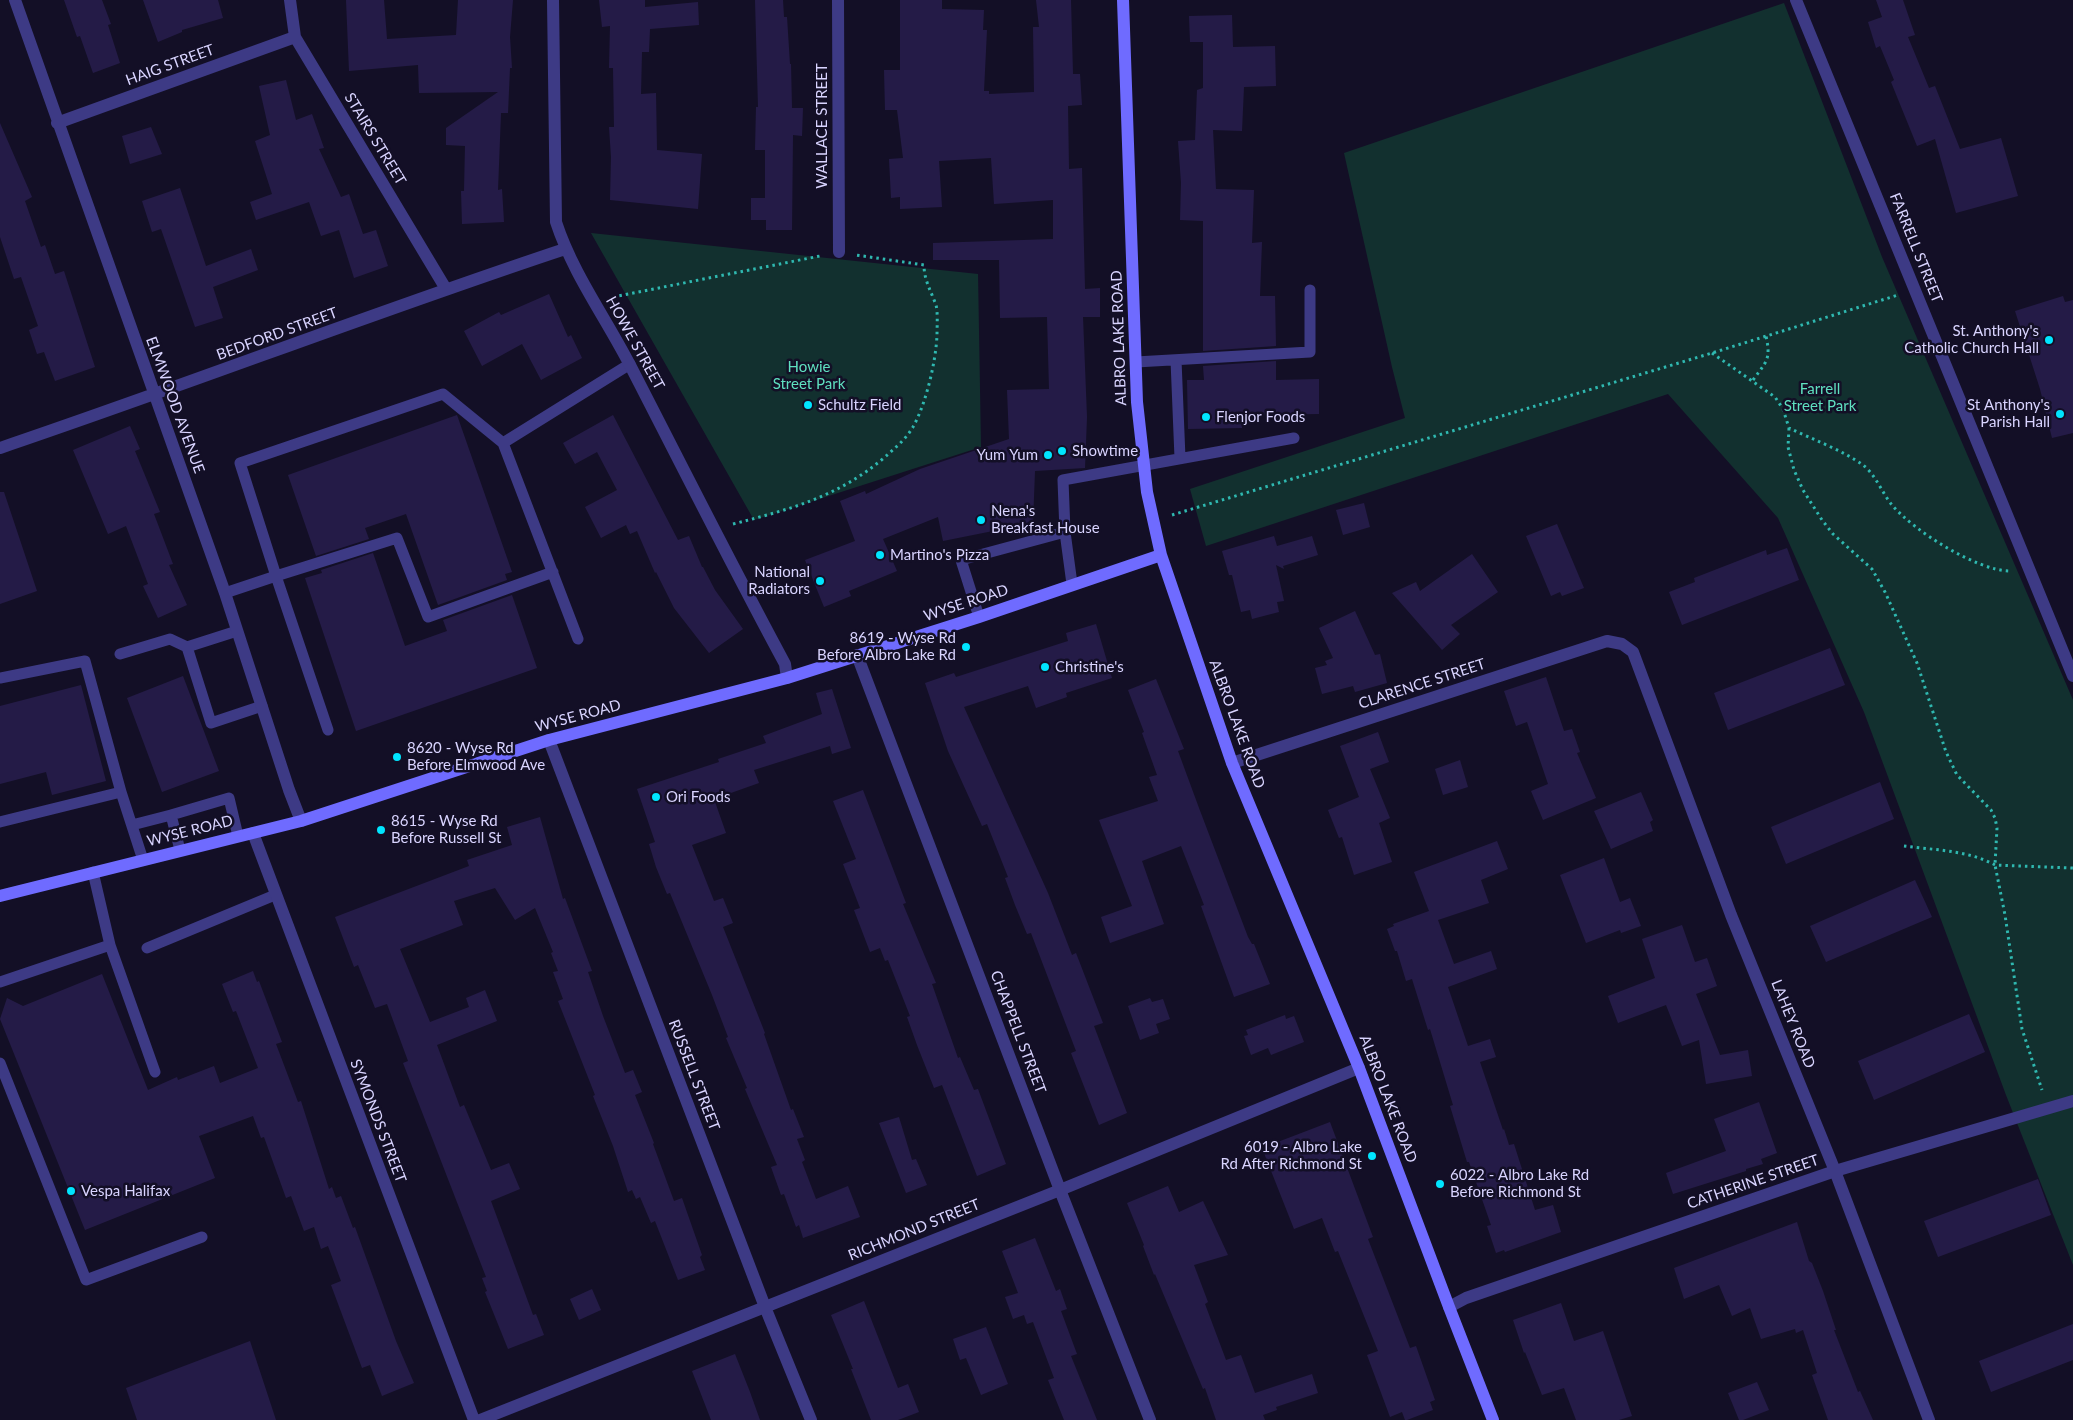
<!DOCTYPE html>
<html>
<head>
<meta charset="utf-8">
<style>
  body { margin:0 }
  canvas { display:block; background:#130f26 }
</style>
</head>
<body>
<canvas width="2073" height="1420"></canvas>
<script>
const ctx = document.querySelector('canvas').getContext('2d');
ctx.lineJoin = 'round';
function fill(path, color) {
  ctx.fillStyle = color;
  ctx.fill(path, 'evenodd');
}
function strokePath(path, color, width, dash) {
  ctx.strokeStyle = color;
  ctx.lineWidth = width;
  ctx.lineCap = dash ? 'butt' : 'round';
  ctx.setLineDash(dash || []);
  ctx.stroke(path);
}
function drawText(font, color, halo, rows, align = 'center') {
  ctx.font = font + ' Lato,sans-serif';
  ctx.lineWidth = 5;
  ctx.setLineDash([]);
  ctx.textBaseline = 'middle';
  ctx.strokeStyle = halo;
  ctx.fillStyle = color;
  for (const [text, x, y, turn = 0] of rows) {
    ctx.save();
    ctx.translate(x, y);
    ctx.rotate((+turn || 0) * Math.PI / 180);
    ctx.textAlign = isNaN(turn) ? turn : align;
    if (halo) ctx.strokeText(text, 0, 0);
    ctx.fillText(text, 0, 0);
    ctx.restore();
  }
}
const green = new Path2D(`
  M 1784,3 L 1882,257 L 2073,700 L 2073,1265 L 2006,1095 L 1864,712 L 1778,518 L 1668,394 L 1206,546 L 1190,489 L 1405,418 L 1392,367 L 1344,153 Z
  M 591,233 L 978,274 L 981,447 L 754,520 Z`);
const building = new Path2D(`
  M 64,0 L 102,0 L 111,24 L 108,25 L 120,63 L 93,73 L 80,36 L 77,37 Z
  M 143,0 L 218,0 L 223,18 L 182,30 L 182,32 L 158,42 Z
  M 346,0 L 384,0 L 387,39 L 456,35 L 458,0 L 513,0 L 510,37 L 512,68 L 510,68 L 508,113 L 501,113 L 498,190 L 502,189 L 504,222 L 462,224 L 461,191 L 464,191 L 465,146 L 446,145 L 446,128 L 498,92 L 419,93 L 418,65 L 349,71 Z
  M 599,0 L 645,0 L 645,7 L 698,2 L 699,25 L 650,29 L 649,52 L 642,52 L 641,94 L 656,93 L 657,150 L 702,154 L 698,209 L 610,200 L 611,157 L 609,127 L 614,127 L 613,68 L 609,68 L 610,26 L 602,27 Z
  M 755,0 L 783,0 L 784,17 L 787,17 L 790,64 L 791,64 L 792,108 L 803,108 L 802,136 L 793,135 L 792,230 L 766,230 L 766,220 L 751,220 L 751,198 L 765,198 L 765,150 L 755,150 L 756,107 L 758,107 Z
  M 900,0 L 942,0 L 942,9 L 984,10 L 983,30 L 987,30 L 984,91 L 989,91 L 989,94 L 1034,92 L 1033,27 L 1039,27 L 1036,0 L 1071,0 L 1073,74 L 1080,74 L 1082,105 L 1068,106 L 1069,169 L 1082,168 L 1085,289 L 1100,288 L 1100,317 L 1083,317 L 1087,417 L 1085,468 L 1035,471 L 1033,523 L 943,541 L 938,517 L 883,539 L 897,571 L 849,591 L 851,596 L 824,607 L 805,560 L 855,541 L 840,501 L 865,491 L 866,494 L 920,469 L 1009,439 L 1007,390 L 1049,389 L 1047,317 L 1000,318 L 999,260 L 933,260 L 933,243 L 1053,239 L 1053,200 L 994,204 L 991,158 L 939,161 L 942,207 L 900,209 L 900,197 L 891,198 L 889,159 L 903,158 L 897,110 L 885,110 L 884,70 L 900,70 Z
  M 1876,0 L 1903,0 L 1915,35 L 1908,37 L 1929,88 L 1935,86 L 1960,149 L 2001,138 L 2018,196 L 1956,213 L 1935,139 L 1917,146 L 1891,82 L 1894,80 L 1880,46 L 1876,48 L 1868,22 L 1882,17 Z
  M 1232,15 L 1233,47 L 1275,46 L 1276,86 L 1244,87 L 1242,131 L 1213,130 L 1216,189 L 1254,190 L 1252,243 L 1262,242 L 1260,296 L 1275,296 L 1276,346 L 1203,351 L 1203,221 L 1180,220 L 1181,183 L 1178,141 L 1195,140 L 1197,90 L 1203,88 L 1203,42 L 1190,42 L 1189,16 Z
  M 286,80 L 296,120 L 312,114 L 324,148 L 319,149 L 341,197 L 349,194 L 363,234 L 376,230 L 388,266 L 354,278 L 339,230 L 321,236 L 309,202 L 256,220 L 250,202 L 272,194 L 255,141 L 270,135 L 259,86 Z
  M 0,123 L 32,197 L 25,201 L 41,247 L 45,245 L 55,274 L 64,271 L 95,367 L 55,381 L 44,352 L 37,354 L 29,330 L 38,326 L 21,277 L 14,279 L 0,237 Z
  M 151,127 L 162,154 L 130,164 L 122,136 Z
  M 180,188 L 206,266 L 251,249 L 258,270 L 213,287 L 223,318 L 195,327 L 161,229 L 152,232 L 142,201 Z
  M 549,294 L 568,337 L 571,335 L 582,358 L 541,380 L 522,344 L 482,366 L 464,331 L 499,312 L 501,315 Z
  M 2063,296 L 2065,302 L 2073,300 L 2073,433 L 2052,438 L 2040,389 L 2015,311 Z
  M 1276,361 L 1276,380 L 1319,379 L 1319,414 L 1242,415 L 1242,428 L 1188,429 L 1187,380 L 1204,380 L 1203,366 Z
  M 457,415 L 512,572 L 505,574 L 507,580 L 438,605 L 406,514 L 365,528 L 369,539 L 316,556 L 288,475 Z
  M 613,415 L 678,540 L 689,536 L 702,567 L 703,567 L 715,590 L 743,629 L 709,653 L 674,608 L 656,572 L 655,573 L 637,531 L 630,534 L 626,525 L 601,538 L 585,507 L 617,490 L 597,452 L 575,464 L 563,443 Z
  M 130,426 L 140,449 L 135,451 L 160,512 L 154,514 L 173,564 L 169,565 L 187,605 L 158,618 L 143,586 L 148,584 L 126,526 L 108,534 L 73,450 Z
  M 0,492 L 4,492 L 37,591 L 0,604 Z
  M 1364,503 L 1370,527 L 1343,535 L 1336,510 Z
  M 1557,524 L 1584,588 L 1562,596 L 1560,592 L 1551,596 L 1526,536 Z
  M 1274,536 L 1277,546 L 1312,536 L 1318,555 L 1283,566 L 1284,569 L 1276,565 L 1284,601 L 1277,602 L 1279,612 L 1252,619 L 1250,610 L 1241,612 L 1232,575 L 1229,575 L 1222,551 Z
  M 1787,548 L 1799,580 L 1682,625 L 1669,592 L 1695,582 L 1694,578 L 1766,550 L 1767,555 Z
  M 373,553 L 405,646 L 447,631 L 443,620 L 512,595 L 537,668 L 356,731 L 305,578 L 322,573 L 321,570 Z
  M 1472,554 L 1498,592 L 1451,625 L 1460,634 L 1442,650 L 1392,593 L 1416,582 L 1420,591 Z
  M 1355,611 L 1375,655 L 1380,654 L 1387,683 L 1355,692 L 1353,686 L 1322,694 L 1315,668 L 1327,665 L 1325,661 L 1333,658 L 1319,628 Z
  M 1096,624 L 1112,678 L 1066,693 L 1067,697 L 1036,708 L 1028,686 L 964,707 L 1048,893 L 1072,955 L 1076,953 L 1103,1023 L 1094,1026 L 1127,1113 L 1099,1125 L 1071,1053 L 1076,1051 L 1031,933 L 1027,934 L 1015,905 L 1005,878 L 1008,877 L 987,824 L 982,826 L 948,751 L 925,683 L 954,673 L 956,677 L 1068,641 L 1066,633 Z
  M 1830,648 L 1845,685 L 1728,730 L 1714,693 Z
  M 183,676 L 219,771 L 162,792 L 127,698 Z
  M 1546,677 L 1564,731 L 1572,729 L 1580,752 L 1577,753 L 1596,798 L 1543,820 L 1531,791 L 1548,784 L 1527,722 L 1516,726 L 1504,691 Z
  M 1156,679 L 1184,749 L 1178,751 L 1199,808 L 1248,937 L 1252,944 L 1254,944 L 1270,984 L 1234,997 L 1201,906 L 1204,905 L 1181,846 L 1142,861 L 1164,924 L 1110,943 L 1101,917 L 1132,906 L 1099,820 L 1158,801 L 1149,777 L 1157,775 L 1142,733 L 1144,732 L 1128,690 Z
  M 81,685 L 106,781 L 52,795 L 46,772 L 0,784 L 0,706 Z
  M 832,689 L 851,748 L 832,754 L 830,746 L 754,770 L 759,783 L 714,799 L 726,833 L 692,845 L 714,901 L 723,898 L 733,923 L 723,927 L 765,1033 L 764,1034 L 791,1110 L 793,1109 L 804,1137 L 797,1139 L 805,1160 L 802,1162 L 816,1199 L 848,1186 L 860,1217 L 803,1238 L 799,1225 L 796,1227 L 784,1194 L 781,1195 L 771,1167 L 777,1165 L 745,1089 L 747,1088 L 726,1038 L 728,1037 L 712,995 L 670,893 L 667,894 L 656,867 L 649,844 L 655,842 L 637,789 L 719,762 L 718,759 L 766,743 L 763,736 L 822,714 L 816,693 Z
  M 1378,732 L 1389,762 L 1370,769 L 1390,818 L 1379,823 L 1392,862 L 1354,875 L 1342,837 L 1339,838 L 1328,810 L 1359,797 L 1340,746 Z
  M 1460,760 L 1468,787 L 1443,795 L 1435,769 Z
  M 1880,782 L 1894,819 L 1786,864 L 1771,827 Z
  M 863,790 L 906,903 L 903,904 L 936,983 L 932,984 L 958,1058 L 960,1057 L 974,1090 L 978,1089 L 1006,1164 L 977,1176 L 942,1085 L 934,1088 L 917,1045 L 907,1017 L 910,1016 L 888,960 L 885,961 L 880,948 L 870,952 L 854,910 L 860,908 L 843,864 L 856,859 L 833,801 Z
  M 1641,792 L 1653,820 L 1650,822 L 1653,831 L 1611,849 L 1594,811 Z
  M 540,817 L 563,899 L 565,898 L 592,971 L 588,972 L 603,1016 L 625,1073 L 633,1070 L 642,1092 L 635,1095 L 654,1143 L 653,1144 L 674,1201 L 682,1198 L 702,1255 L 700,1257 L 705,1270 L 678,1280 L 655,1221 L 651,1223 L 640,1197 L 636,1199 L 632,1190 L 628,1192 L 613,1146 L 593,1096 L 595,1095 L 558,1001 L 563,999 L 553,972 L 558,971 L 551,953 L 553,952 L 535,908 L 515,920 L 495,888 L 454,901 L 463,925 L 400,949 L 430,1022 L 469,1007 L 466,998 L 485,990 L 497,1021 L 437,1045 L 460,1107 L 464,1105 L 491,1170 L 509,1163 L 520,1189 L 491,1201 L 533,1315 L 536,1314 L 544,1335 L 508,1349 L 485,1292 L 487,1291 L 482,1278 L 486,1277 L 403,1063 L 408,1061 L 387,1004 L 375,1008 L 358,965 L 354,967 L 335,917 L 469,866 L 467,860 L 512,845 L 507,827 Z
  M 1497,841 L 1508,869 L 1481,880 L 1489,903 L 1438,920 L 1454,964 L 1491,951 L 1497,969 L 1448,987 L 1468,1046 L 1490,1039 L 1496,1057 L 1480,1062 L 1503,1130 L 1504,1129 L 1509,1145 L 1514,1144 L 1535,1210 L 1553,1205 L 1561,1232 L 1505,1252 L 1504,1250 L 1496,1253 L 1487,1226 L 1491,1225 L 1469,1162 L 1467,1162 L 1450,1106 L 1453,1105 L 1430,1029 L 1428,1030 L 1412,979 L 1406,981 L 1397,951 L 1395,951 L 1387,929 L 1394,926 L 1393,924 L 1429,911 L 1414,872 Z
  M 1604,858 L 1620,902 L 1630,898 L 1641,926 L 1621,933 L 1620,930 L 1586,943 L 1560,875 Z
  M 1915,880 L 1932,917 L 1826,962 L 1810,926 Z
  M 1682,925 L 1695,962 L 1707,958 L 1717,986 L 1696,994 L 1720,1055 L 1748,1050 L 1752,1076 L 1706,1084 L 1699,1040 L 1682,1046 L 1666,1005 L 1618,1023 L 1608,996 L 1655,978 L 1642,939 Z
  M 253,971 L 257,982 L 259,981 L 282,1042 L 276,1044 L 298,1102 L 301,1101 L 329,1189 L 332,1187 L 336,1198 L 341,1196 L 353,1228 L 355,1227 L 396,1341 L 414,1383 L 382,1396 L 370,1365 L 362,1368 L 331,1285 L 341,1281 L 328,1246 L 321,1249 L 314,1227 L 304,1231 L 291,1196 L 286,1198 L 264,1137 L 261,1138 L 253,1116 L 199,1136 L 215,1178 L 85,1230 L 0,1019 L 7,998 L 23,1006 L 102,974 L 148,1090 L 177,1077 L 178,1080 L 214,1066 L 220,1083 L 258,1068 L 236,1011 L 233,1012 L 222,984 Z
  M 1150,998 L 1152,1002 L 1163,999 L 1170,1019 L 1156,1024 L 1159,1033 L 1140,1040 L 1128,1006 Z
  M 1969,1014 L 1985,1052 L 1874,1100 L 1858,1061 Z
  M 1285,1015 L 1286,1019 L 1294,1016 L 1304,1042 L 1271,1055 L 1268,1048 L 1251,1055 L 1244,1036 L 1248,1035 L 1246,1030 Z
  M 1759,1102 L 1777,1153 L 1761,1159 L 1763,1164 L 1746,1169 L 1746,1171 L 1673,1194 L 1666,1173 L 1726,1151 L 1714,1119 Z
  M 899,1117 L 912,1160 L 916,1159 L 927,1185 L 906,1193 L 879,1123 Z
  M 1330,1122 L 1373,1237 L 1368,1239 L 1410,1348 L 1416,1346 L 1435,1400 L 1430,1402 L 1433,1410 L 1407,1420 L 1405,1420 L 1402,1412 L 1390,1417 L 1367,1355 L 1378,1351 L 1338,1251 L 1335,1252 L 1322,1218 L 1294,1229 L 1262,1148 Z
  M 2038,1179 L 2051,1215 L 1938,1257 L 1924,1221 Z
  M 1168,1186 L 1179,1212 L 1203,1201 L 1228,1255 L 1194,1265 L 1208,1302 L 1205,1304 L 1226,1360 L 1241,1355 L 1255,1393 L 1312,1374 L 1318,1393 L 1276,1407 L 1277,1410 L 1263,1415 L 1265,1420 L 1216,1420 L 1205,1388 L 1203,1389 L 1155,1274 L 1154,1275 L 1143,1246 L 1144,1245 L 1127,1203 Z
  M 1797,1222 L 1809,1261 L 1812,1263 L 1823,1291 L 1836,1330 L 1834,1330 L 1858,1392 L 1860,1391 L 1873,1420 L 1828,1420 L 1812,1375 L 1817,1373 L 1803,1330 L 1796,1333 L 1795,1329 L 1761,1339 L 1750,1308 L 1732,1316 L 1719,1285 L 1684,1299 L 1674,1268 Z
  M 1035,1238 L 1056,1291 L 1060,1289 L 1067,1309 L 1061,1311 L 1077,1354 L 1071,1356 L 1097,1420 L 1064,1420 L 1048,1380 L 1054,1378 L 1033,1322 L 1027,1324 L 1024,1315 L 1013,1319 L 1005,1297 L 1018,1293 L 1002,1251 Z
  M 592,1289 L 601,1310 L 579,1320 L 570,1299 Z
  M 864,1301 L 898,1388 L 908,1384 L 919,1412 L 898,1420 L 871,1420 L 851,1369 L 853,1369 L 831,1315 Z
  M 1561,1303 L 1574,1341 L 1603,1331 L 1632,1416 L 1619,1420 L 1576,1420 L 1564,1388 L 1542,1395 L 1525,1352 L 1524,1353 L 1513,1320 Z
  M 2073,1324 L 2073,1360 L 1991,1392 L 1979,1361 Z
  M 986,1327 L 1008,1384 L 981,1395 L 966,1358 L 960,1360 L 953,1339 Z
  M 250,1341 L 276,1420 L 137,1420 L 126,1388 Z
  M 735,1354 L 750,1392 L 760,1420 L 711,1420 L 692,1371 Z
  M 1757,1382 L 1769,1410 L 1743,1420 L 1739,1420 L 1728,1393 Z`);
const path = new Path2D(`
  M 613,297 L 820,256
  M 1712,353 L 1775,397 L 1783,409 L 1789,428 C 1812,439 1844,451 1863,465 C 1876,475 1882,493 1892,505 C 1914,531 1976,570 2009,571
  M 1753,380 C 1767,361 1771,359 1766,336
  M 1789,428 L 1788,447 L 1794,470 L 1803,490 L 1822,520 L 1833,534 L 1872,569 L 1885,592 L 1917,663 L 1946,752 L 1957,775 L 1991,810 L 1995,818 L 1997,828 L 1995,865 L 2005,915 L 2022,1029 L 2042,1090
  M 1172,515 L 1712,353 L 1898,295
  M 733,524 C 791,509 838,497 885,457 C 895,448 906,439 913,427 C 926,404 936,361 937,335 C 937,326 938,313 936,305 C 931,291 924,280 924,265 L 856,255
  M 1904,846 C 1933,850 1968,850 1995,865 L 2073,868`);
const lane = new Path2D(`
  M 1176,360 L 1180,458
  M 1136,362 L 1310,352 L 1310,290
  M 1072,584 L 1065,532 L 1063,480 L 1294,438
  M 225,593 L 276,576 L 240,463 L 443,394 L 503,443
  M 979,617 L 961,560 L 1065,532
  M 237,631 L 187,647 L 211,723 L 262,706
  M 578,639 L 503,443 L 630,364
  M 120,654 L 170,639 L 187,647
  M 0,678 L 85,661 L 121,792
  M 328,730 L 276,576 L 397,538 L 428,617 L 553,572
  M 0,822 L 121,792 L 143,860
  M 132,825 L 171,815
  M 180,850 L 171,815 L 229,798 L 238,836
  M 110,945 L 155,1072
  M 147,948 L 275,895
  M 0,982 L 110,945 L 93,872
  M 0,1063 L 86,1280 L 202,1237`);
const street = new Path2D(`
  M 15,0 L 225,593 L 289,790 L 301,821
  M 290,0 L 295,37 L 446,289
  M 553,0 L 556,222 C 573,274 606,318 631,367 C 682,466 732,566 785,664 L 787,678
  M 838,0 L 839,252
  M 1796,0 L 2073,676
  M 57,123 L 295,37
  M 0,448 C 189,384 375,312 565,249
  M 857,655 L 1060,1190 L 1150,1420
  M 549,740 L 765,1307 L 811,1420
  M 1232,763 L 1607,641 L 1622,644 L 1633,652 L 1731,915 L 1835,1171 L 1929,1420
  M 253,833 L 474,1420
  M 1449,1307 L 1466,1298 L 1835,1171 L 2073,1101
  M 480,1420 L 1060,1190 L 1359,1068`);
const secondary = new Path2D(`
  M 1123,0 L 1137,402 L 1147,492 L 1161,555 L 1232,763 L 1359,1068 L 1449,1307 L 1493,1420
  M 0,896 L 301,821 L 549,740 L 787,678 L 979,617 L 1161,555`);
const markers = [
  [2049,340,5,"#00e5ff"],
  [808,405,5,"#00e5ff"],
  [2060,414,5,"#00e5ff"],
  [1206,417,5,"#00e5ff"],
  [1062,451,5,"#00e5ff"],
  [1048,455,5,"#00e5ff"],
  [981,520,5,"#00e5ff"],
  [880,555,5,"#00e5ff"],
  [820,581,5,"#00e5ff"],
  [966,647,5,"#00e5ff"],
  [1045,667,5,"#00e5ff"],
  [397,757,5,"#00e5ff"],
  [656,797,5,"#00e5ff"],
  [381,830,5,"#00e5ff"],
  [1372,1156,5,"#00e5ff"],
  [1440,1184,5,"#00e5ff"],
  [71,1191,5,"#00e5ff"]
];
const streetNames = [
  ["HAIG STREET",170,65,-20],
  ["WALLACE STREET",822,126,-90],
  ["STAIRS STREET",375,139,59],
  ["FARRELL STREET",1916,248,68],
  ["BEDFORD STREET",277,334,-20],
  ["ALBRO LAKE ROAD",1119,338,-92],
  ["HOWE STREET",635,343,61],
  ["ELMWOOD AVENUE",175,405,70],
  ["WYSE ROAD",966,603,-18],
  ["CLARENCE STREET",1422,684,-18],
  ["WYSE ROAD",578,716,-15],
  ["ALBRO LAKE ROAD",1237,724,70],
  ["WYSE ROAD",190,831,-14],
  ["LAHEY ROAD",1793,1024,68],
  ["CHAPPELL STREET",1018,1032,69],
  ["RUSSELL STREET",694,1075,69],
  ["ALBRO LAKE ROAD",1388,1099,69],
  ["SYMONDS STREET",378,1121,69],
  ["CATHERINE STREET",1753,1182,-19],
  ["RICHMOND STREET",914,1230,-22]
];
const poiNames = [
  ["St. Anthony's",2039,331,"right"],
  ["Catholic Church Hall",2039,348,"right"],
  ["Schultz Field",818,405],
  ["St Anthony's",2050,405,"right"],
  ["Parish Hall",2050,422,"right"],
  ["Flenjor Foods",1216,417],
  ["Showtime",1072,451],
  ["Yum Yum",1038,455,"right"],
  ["Nena's",991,511],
  ["Breakfast House",991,528],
  ["Martino's Pizza",890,555],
  ["National",810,572,"right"],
  ["Radiators",810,589,"right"],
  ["8619 - Wyse Rd",956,638,"right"],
  ["Before Albro Lake Rd",956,655,"right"],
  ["Christine's",1055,667],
  ["8620 - Wyse Rd",407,748],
  ["Before Elmwood Ave",407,765],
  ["Ori Foods",666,797],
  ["8615 - Wyse Rd",391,821],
  ["Before Russell St",391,838],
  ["6019 - Albro Lake",1362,1147,"right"],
  ["Rd After Richmond St",1362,1164,"right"],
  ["6022 - Albro Lake Rd",1450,1175],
  ["Before Richmond St",1450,1192],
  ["Vespa Halifax",81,1191]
];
const parkNames = [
  ["Howie",809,367],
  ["Street Park",809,384],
  ["Farrell",1820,389],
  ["Street Park",1820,406]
];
fill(green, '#12302f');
fill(building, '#241b47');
strokePath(path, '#2fb8b0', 3, [2.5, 4]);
strokePath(lane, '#3d3a85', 11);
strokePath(street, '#3d3a85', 12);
strokePath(secondary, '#6f6bff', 12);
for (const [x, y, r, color] of markers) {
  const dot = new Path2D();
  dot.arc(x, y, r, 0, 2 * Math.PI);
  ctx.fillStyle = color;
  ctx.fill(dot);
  strokePath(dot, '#130f26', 2);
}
drawText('15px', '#d9d4ff', '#130f26', streetNames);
drawText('15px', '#d9d4ff', '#130f26', poiNames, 'left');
drawText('15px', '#5fe0c0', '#130f26', parkNames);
</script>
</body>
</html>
